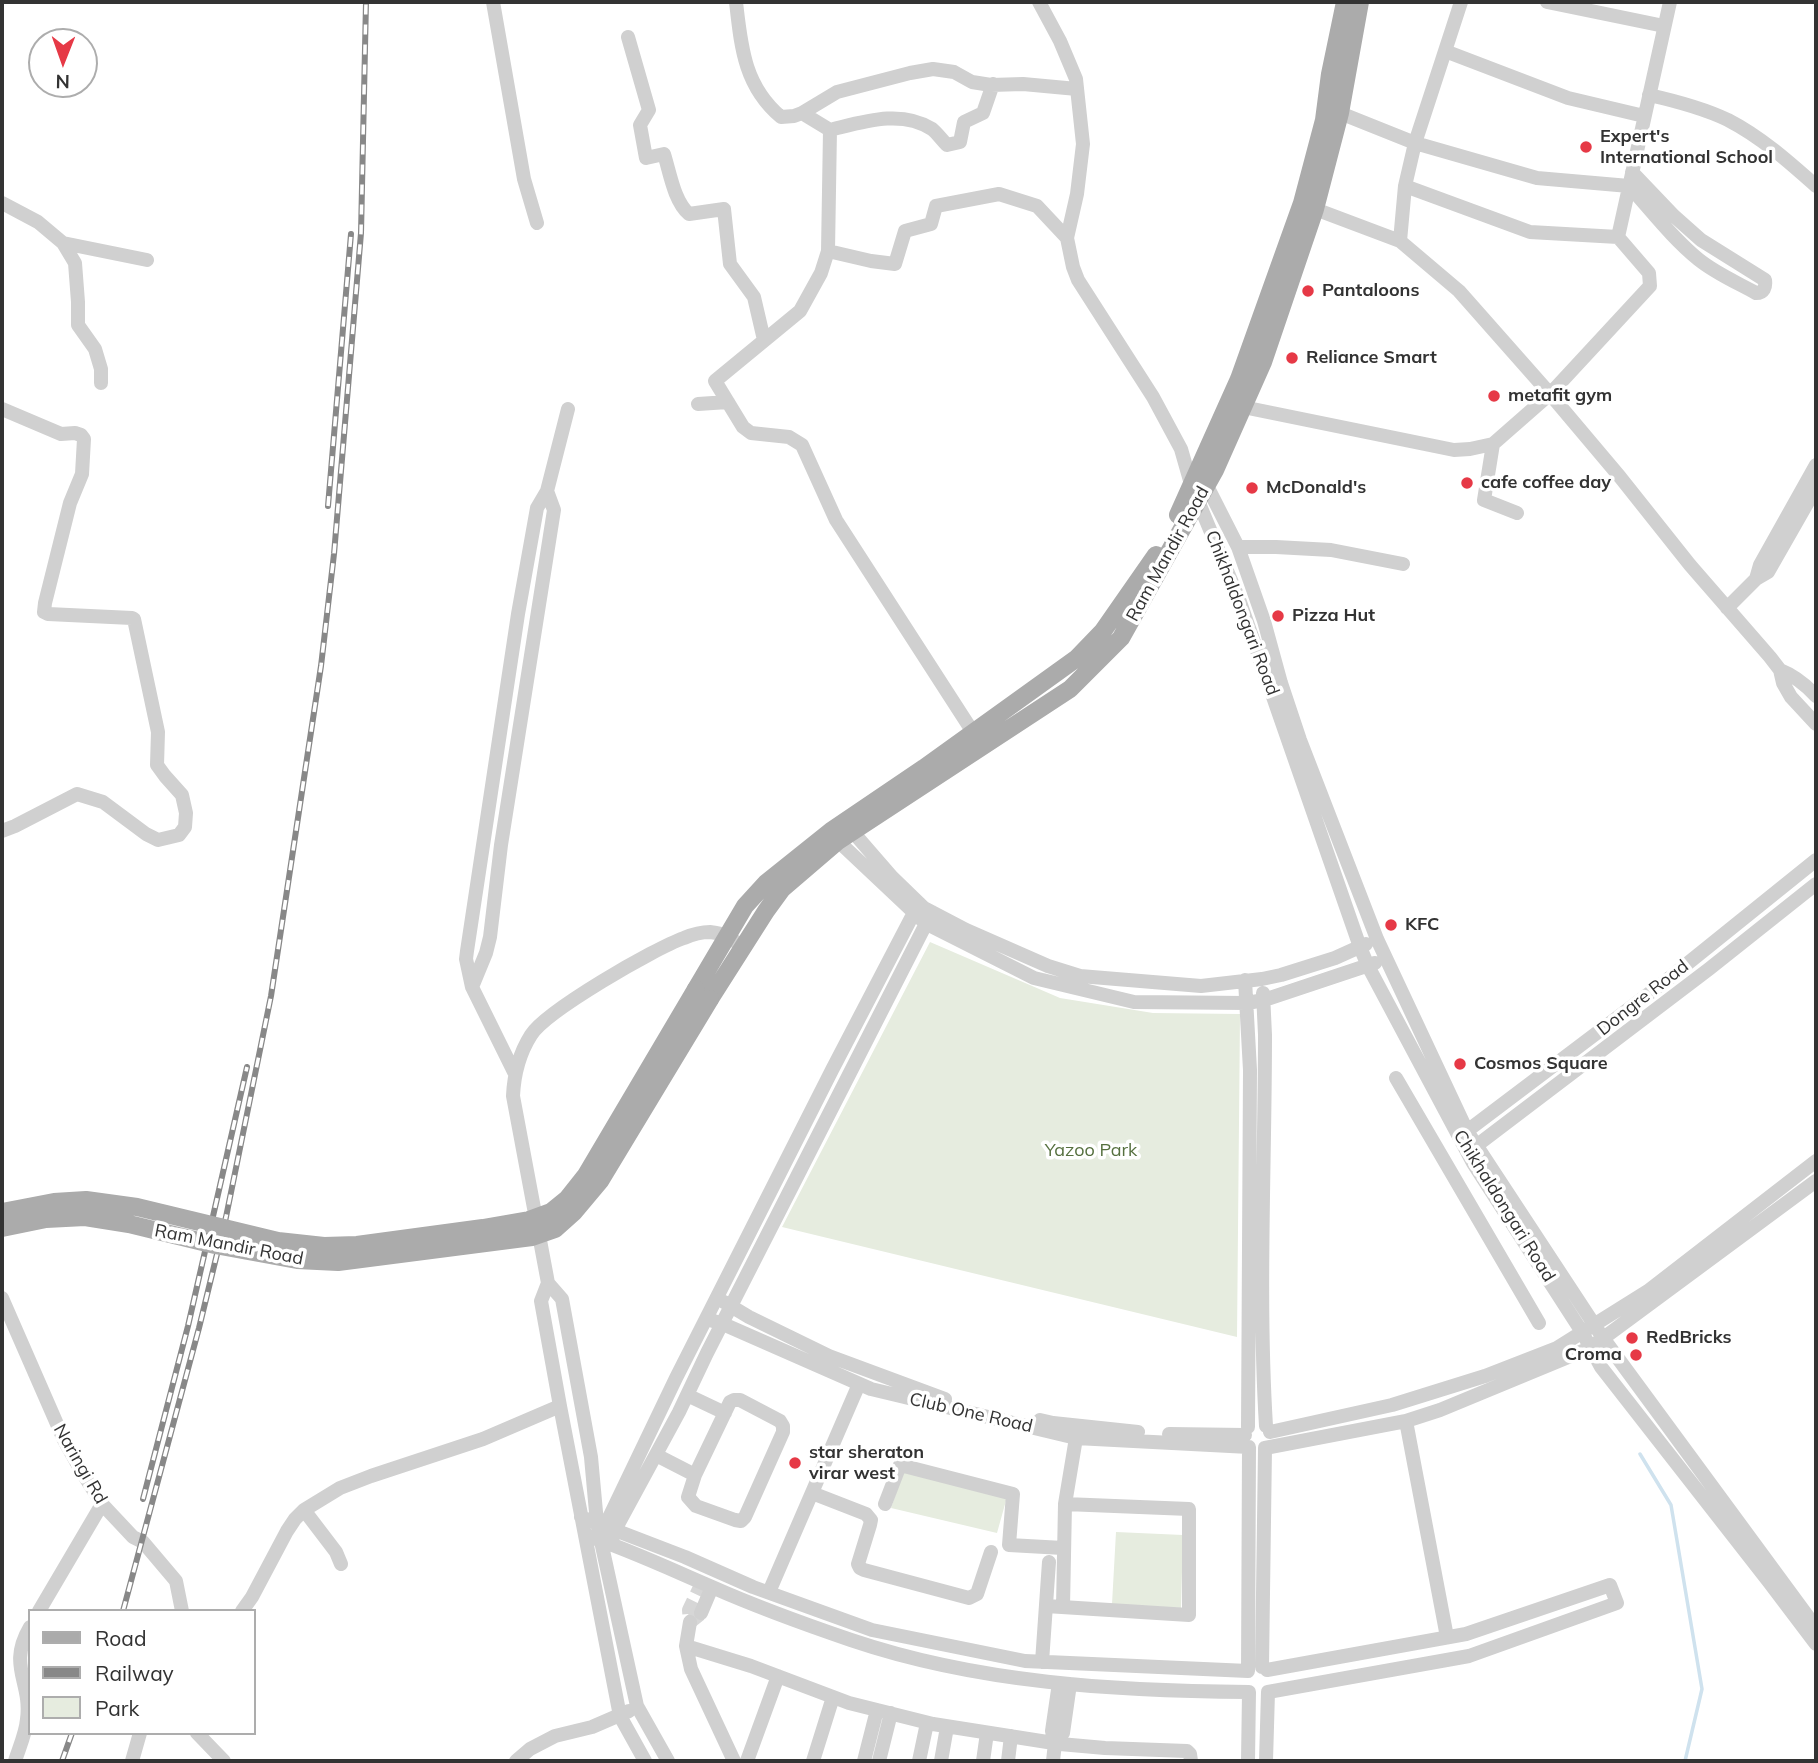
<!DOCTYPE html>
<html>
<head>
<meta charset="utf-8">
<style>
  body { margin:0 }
  #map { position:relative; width:1818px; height:1763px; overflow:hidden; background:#fff; font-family:Mulish,sans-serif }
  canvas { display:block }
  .frame { position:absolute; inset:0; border:4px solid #333; pointer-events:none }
  .legend { position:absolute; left:28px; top:1609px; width:228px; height:126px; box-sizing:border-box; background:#fff; border:2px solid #adadad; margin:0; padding:9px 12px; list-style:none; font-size:21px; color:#333 }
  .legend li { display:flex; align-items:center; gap:14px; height:35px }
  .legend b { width:35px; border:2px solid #adadad }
  .north { position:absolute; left:28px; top:28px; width:70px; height:70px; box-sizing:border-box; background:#fff; border:2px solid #adadad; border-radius:50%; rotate:181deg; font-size:19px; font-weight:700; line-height:28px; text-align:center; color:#333 }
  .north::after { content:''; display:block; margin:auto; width:24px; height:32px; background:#e63946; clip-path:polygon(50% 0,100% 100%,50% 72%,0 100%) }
</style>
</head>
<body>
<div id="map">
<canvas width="1818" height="1763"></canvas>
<div class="frame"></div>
<ul class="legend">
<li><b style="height:9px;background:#ababab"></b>Road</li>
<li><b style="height:9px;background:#888"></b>Railway</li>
<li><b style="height:19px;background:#e6ecdf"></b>Park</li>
</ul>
<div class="north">N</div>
</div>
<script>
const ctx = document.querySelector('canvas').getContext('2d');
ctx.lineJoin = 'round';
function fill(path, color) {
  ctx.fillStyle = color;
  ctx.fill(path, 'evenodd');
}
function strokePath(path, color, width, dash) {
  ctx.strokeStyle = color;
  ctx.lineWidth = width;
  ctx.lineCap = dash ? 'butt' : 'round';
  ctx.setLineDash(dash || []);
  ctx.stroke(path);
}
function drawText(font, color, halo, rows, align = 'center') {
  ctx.font = font + ' Mulish,sans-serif';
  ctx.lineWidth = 7;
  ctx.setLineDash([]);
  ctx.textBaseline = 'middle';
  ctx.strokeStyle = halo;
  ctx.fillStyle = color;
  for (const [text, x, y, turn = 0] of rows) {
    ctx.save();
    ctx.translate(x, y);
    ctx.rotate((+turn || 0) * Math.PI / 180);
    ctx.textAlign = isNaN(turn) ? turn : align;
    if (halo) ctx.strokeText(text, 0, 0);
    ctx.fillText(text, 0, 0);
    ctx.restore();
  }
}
const green = new Path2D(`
  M 930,942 L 1060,998 L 1153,1013 L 1240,1014 L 1237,1337 L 782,1227 Z
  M 904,1470 L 1007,1497 L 997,1533 L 891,1508 Z
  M 1116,1532 L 1183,1535 L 1181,1608 L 1112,1604 Z`);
const stream = new Path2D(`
  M 1640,1454 L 1671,1505 L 1702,1689 L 1685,1761`);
const minorTunnel = new Path2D(`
  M 700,1614 L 690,1622 L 689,1610 L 702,1583`);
const minor = new Path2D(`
  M 493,2 L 524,179 L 537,223
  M 736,2 C 741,46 744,86 781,117 L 794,116 L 802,113 L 837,92 L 910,73 L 933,69 L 954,72 L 972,82 L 991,85 L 1023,84 L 1077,89
  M 1039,2 L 1060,41 L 1076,79 L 1083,144 L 1077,194 L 1067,238 L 1073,267 L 1078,280 L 1153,397 L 1181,449 L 1191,484 L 1240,602 L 1360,947 L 1368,966 L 1473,1163 L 1582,1332 L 1601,1367 L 1769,1582 L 1816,1644
  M 1547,2 L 1664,26
  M 628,37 L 649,110 L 640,125 L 646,158 L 664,154 C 670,173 674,201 689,214 L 724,209 L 730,264 L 754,297 L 764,340
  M 1445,51 L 1568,98 L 1644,116
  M 1649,95 C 1676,101 1703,108 1728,120 C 1761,137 1789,162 1816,186
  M 1330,109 L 1415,143 L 1537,178 L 1629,186 C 1651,210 1672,238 1698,259 C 1715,273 1736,282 1756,293 C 1764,293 1766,287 1765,280 L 1701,240 L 1674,216 L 1632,172
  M 802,113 L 830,130 L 828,251 L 821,273 L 800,311 L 715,381 L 743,427 L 751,433 L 789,437 L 802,445 L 836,520 L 978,740
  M 830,130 C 863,122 901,109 932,129 C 937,133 942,140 947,145 L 960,142 L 964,122 L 983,113 L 993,84
  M 1405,186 L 1530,232 L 1618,237
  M 2,203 L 38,222 L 63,243 L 75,263 L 78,302 L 78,325 L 95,349 L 101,369 L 101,383
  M 1315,209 L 1400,241 L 1459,291 L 1550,394 L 1620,477 L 1690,565 L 1770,657 L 1780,670 L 1783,683 L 1791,697 L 1816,724
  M 1400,241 L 1405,186 L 1415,143 L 1461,2
  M 63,243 L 147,260
  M 828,251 L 871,261 L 895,264 L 905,231 L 931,224 L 936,206 L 999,194 L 1037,206 L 1067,238
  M 698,404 L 728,402
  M 1243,407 L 1454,450 L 1470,449 L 1493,444 L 1550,394 L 1650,286 L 1649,273 L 1618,237 L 1670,2
  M 2,409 L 61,434 L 75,433 L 81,435 L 84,439 L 82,474 L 70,503 L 45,603 L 44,612 L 48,614 L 132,618 L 134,619 L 158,732 L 157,765 L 165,776 L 182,795 L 186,813 L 185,827 L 179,835 L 158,840 L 146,834 L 103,802 L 77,794 L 15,826 L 2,831
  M 1493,444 L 1484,500 L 1517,513
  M 1203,478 L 1238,547 L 1264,621 L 1281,683 L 1300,740 L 1377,939 L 1467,1131 L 1603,1338 L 1814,1625
  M 1238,547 L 1276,547 L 1331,550 L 1403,564
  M 1756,579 L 1760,565 L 1816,465
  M 1727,608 L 1756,579 L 1768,572 L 1816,488
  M 1780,670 C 1795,676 1805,684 1816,696
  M 846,824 L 892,877 L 924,908 L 966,930 L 1048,966 L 1080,976 L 1201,986 L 1262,979 L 1281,975 L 1335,958 L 1366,944
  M 832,833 L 838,841 L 925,923 L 1034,978 L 1134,1002 L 1247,1003 L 1264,1000 L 1375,963
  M 1245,980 L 1250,1070 L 1248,1427
  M 472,987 L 486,953 L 490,937 L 501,845 L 554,510 L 547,491
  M 1263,993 L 1265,1035 C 1265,1165 1258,1296 1266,1426
  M 514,1072 L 472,987 L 466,959 L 467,951 L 518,614 L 537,508 L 547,491 L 568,409
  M 1396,1078 L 1539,1323
  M 1467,1131 L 1667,980 L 1816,860
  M 1476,1146 L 1709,969 L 1816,884
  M 548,1283 L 562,1299 L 591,1457 L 597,1523 L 637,1706 L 668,1761
  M 2,1298 L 64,1440 L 82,1472 L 102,1504 L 133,1537 L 143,1542 L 176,1581 L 182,1611
  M 724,1302 L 749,1317 L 829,1356 L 945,1399
  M 687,1395 L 725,1413
  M 734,1400 L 740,1400 L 780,1421 L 783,1426 L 783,1432 L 745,1517 L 741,1521 L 735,1520 L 696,1506 L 688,1497 L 695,1475 L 730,1402 Z
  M 1040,1420 L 1053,1423 L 1138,1432
  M 1406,1421 L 1447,1637
  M 1270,1432 L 1392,1405 L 1485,1376 L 1557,1348 L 1648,1291 L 1816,1161
  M 1169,1434 L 1245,1435
  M 656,1455 L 695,1475
  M 812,1493 L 866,1514 L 871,1520 L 870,1525 L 858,1564 L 860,1568 L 864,1570 L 969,1598 L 977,1594 L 991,1552
  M 885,1504 L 900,1465 L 1013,1494 L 1009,1545 L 1063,1548
  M 304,1510 L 336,1552 L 341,1564
  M 581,1517 L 685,1557 L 753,1587 L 872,1630 L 1025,1661 L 1248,1671 L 1249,1447 L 1076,1438 L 871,1389 L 723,1324 L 707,1319
  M 605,1534 L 605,1526 L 676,1378 L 832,1070 L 919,903
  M 585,1535 C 628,1549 670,1569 712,1587 C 757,1607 804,1624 851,1640 C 978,1683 1115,1691 1249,1692 L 1248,1761
  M 613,1537 L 615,1530 L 679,1412 L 707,1353 L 932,912
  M 769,1592 L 859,1384
  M 1046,1606 L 1189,1615 L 1189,1509 L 1065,1504
  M 1063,1607 L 1065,1504 L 1076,1438
  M 39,1611 L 102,1504
  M 242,1611 L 252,1597 L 287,1531 L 295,1519 L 304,1510 L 340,1488 L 371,1476 L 483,1439 L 560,1406
  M 701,1613 L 712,1587
  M 690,1622 L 686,1646 L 691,1669 L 734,1761
  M 686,1646 L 751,1666 L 849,1703 L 933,1724 L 1060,1744 L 1105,1748 L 1187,1751 L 1190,1754 L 1191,1761
  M 1042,1662 L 1049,1562
  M 1262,1667 L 1265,1448 L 1406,1421 L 1440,1410 L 1590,1348 L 1816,1181
  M 1059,1683 L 1052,1731 L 1055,1743 L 1063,1733 L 1070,1684
  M 197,1733 L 224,1761
  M 15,1761 C 19,1748 26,1733 27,1719 C 32,1682 7,1666 30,1627
  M 132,1761 L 140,1733
  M 516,1761 L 530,1749 L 555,1736 L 592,1727 L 629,1711
  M 645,1761 L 620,1716 L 560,1406 L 541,1301 L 548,1283 L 513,1096 C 514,1074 519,1054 531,1035 C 546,1011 655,948 684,938 C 691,935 702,932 710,932 C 724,933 732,939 743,947
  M 747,1761 L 778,1676
  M 813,1761 L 833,1697
  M 864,1761 L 877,1710
  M 879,1761 L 891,1713
  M 919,1761 L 927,1723
  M 941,1761 L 947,1727
  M 983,1761 L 987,1733
  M 1008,1761 L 1011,1736
  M 1053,1761 L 1055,1743
  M 1266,1761 L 1268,1692 L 1469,1656 L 1617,1603 L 1610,1585 L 1466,1634 L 1267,1670`);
const major = new Path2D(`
  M 1178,515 L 1239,379 L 1302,203 L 1324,120 L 1330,74 L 1345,2
  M 696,989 L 745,906 L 766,883 L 831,831 L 924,768 L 1077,658 L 1103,631 L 1156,555
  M 710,999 L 766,911 L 782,889 L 838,841 L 1070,689 L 1121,638 L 1215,470 L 1263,362 L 1315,209 L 1340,113 L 1360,2`);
const rail = new Path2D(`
  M 328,506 L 351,234
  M 143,1499 L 188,1326 L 247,1067
  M 123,1611 L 199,1328 L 226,1217 L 271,996 L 321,666 L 334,554 L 361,233 L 366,2
  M 62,1761 L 72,1733`);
const majorBridge = new Path2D(`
  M 2,1212 L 54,1202 L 86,1200 L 137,1207 L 278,1241 L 324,1246 L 357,1245 L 483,1228 L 529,1220 L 551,1212 L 567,1199 L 586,1175 L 696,989
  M 2,1228 L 46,1219 L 85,1217 L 129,1224 L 215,1245 L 297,1260 L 338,1262 L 532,1237 L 555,1229 L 574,1212 L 600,1181 L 710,999`);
const markers = [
  [1586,147,7,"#e63946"],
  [1308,291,7,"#e63946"],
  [1292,358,7,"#e63946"],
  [1494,396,7,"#e63946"],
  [1467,483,7,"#e63946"],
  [1252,488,7,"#e63946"],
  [1278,616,7,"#e63946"],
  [1391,925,7,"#e63946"],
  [1460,1064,7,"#e63946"],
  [1632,1338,7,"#e63946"],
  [1636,1355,7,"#e63946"],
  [795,1463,7,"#e63946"]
];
const poiNames = [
  ["Expert's",1600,137],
  ["International School",1600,158],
  ["Pantaloons",1322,291],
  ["Reliance Smart",1306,358],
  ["metafit gym",1508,396],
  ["cafe coffee day",1481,483],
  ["McDonald's",1266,488],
  ["Pizza Hut",1292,616],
  ["KFC",1405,925],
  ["Cosmos Square",1474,1064],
  ["RedBricks",1646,1338],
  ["Croma",1622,1355,"right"],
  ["star sheraton",809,1453],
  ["virar west",809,1474]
];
const streetNames = [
  ["Ram Mandir Road",1168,554,-61],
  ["Chikhaldongari Road",1242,613,69],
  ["Dongre Road",1643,998,-38],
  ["Chikhaldongari Road",1504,1206,58],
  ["Ram Mandir Road",229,1245,11],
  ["Club One Road",971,1413,13],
  ["Naringi Rd",80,1464,60]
];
const parkNames = [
  ["Yazoo Park",1091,1151]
];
fill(green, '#e6ecdf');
strokePath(stream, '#cfe2ee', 3.5);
strokePath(minorTunnel, '#d6d6d6', 14, [14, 7]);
strokePath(minor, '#d0d0d0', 14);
strokePath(major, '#ababab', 18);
strokePath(rail, '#888', 6);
strokePath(rail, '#fff', 3.5, [10]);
strokePath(majorBridge, '#ababab', 18);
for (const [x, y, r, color] of markers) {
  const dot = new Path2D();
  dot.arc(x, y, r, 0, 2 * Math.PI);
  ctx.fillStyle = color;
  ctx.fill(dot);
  strokePath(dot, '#fff', 2.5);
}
drawText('bold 18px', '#333', '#fff', poiNames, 'left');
drawText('18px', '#333', '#fff', streetNames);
drawText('18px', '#56703f', '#fff', parkNames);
</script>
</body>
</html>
